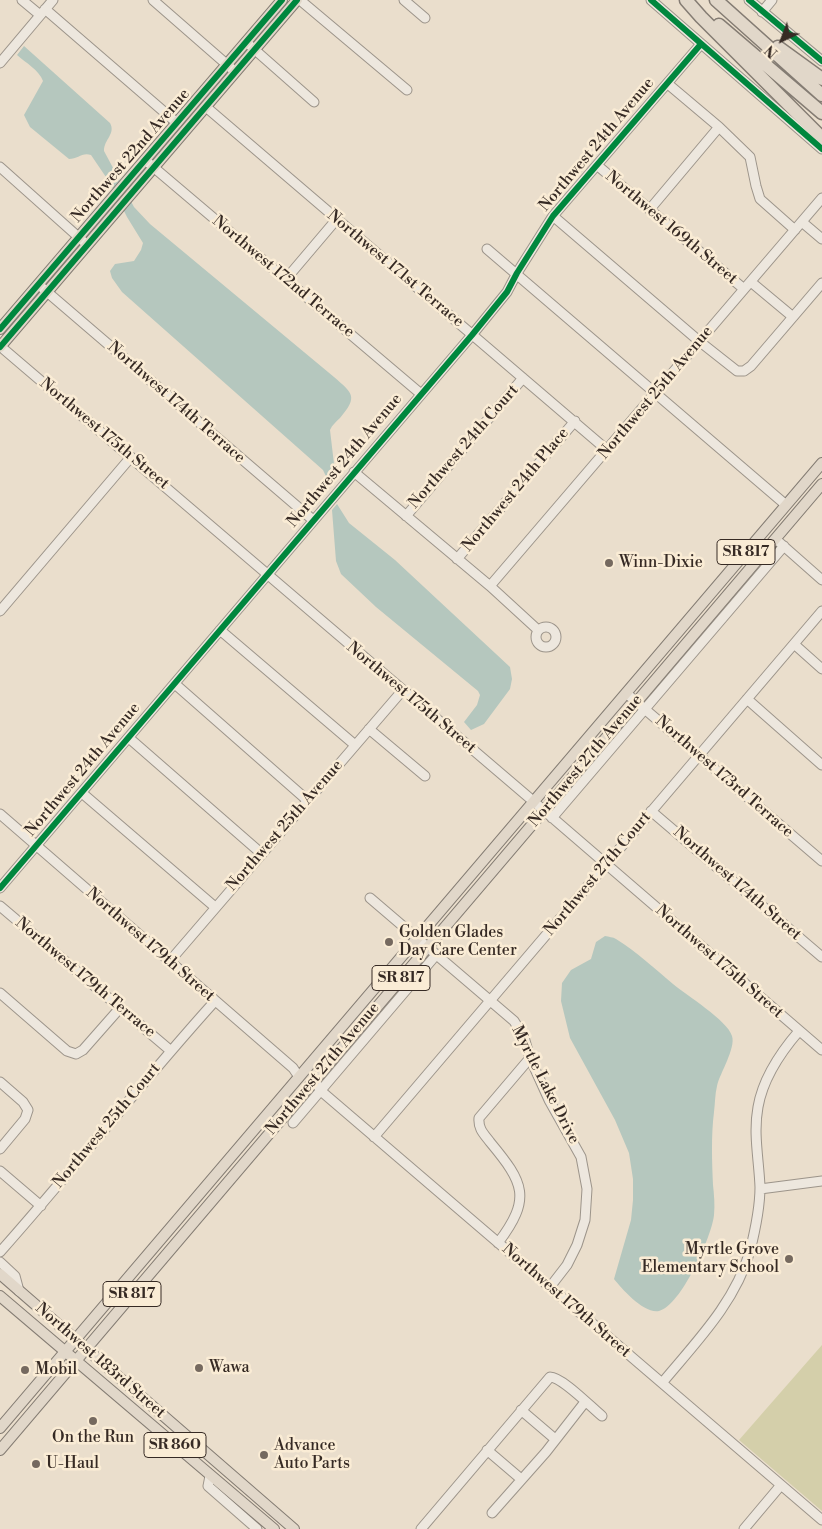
<!DOCTYPE html>
<html>
<head>
<meta charset="utf-8">
<style>
  body { margin:0 }
  #map { position:relative; width:822px; height:1529px; overflow:hidden; background:#eadecc; font-family:"Libre Bodoni",serif }
  canvas { display:block }
  .north { position:absolute; left:757px; top:15px; width:50px; height:50px; -webkit-text-stroke:4px #faecd5; paint-order:stroke; rotate:223deg; font-size:14px; font-weight:700; line-height:20px; text-align:center; color:#362a24 }
  .north::after { content:''; display:block; margin:auto; width:18px; height:22px; background:#362a24; clip-path:polygon(50% 0,100% 100%,50% 72%,0 100%) }
</style>
</head>
<body>
<div id="map">
<canvas width="822" height="1529"></canvas>
<div class="north">N</div>
</div>
<script>
const ctx = document.querySelector('canvas').getContext('2d');
ctx.lineJoin = 'round';
function fill(path, color) {
  ctx.fillStyle = color;
  ctx.fill(path, 'evenodd');
}
function strokePath(path, color, width, dash) {
  ctx.strokeStyle = color;
  ctx.lineWidth = width;
  ctx.lineCap = dash ? 'butt' : 'round';
  ctx.setLineDash(dash || []);
  ctx.stroke(path);
}
function drawText(font, color, halo, rows, align = 'center') {
  ctx.font = font + ' "Libre Bodoni",serif';
  ctx.lineWidth = 5;
  ctx.setLineDash([]);
  ctx.textBaseline = 'middle';
  ctx.strokeStyle = halo;
  ctx.fillStyle = color;
  for (const [text, x, y, turn = 0] of rows) {
    ctx.save();
    ctx.translate(x, y);
    ctx.rotate((+turn || 0) * Math.PI / 180);
    ctx.textAlign = isNaN(turn) ? turn : align;
    if (halo) ctx.strokeText(text, 0, 0);
    ctx.fillText(text, 0, 0);
    ctx.restore();
  }
}
const green = new Path2D(`
  M 822,1345 L 822,1511 L 739,1440 Z`);
const water = new Path2D(`
  M 24,46 L 110,123 C 116,134 104,139 104,151 L 134,207 L 150,224 L 334,377 C 352,393 359,396 340,418 C 336,422 332,425 330,430 L 336,481 L 331,487 L 323,470 L 122,292 L 112,278 L 110,271 L 115,264 L 134,261 L 141,250 L 143,243 L 127,217 L 110,183 L 91,155 C 82,152 78,159 69,159 L 30,127 L 24,115 L 43,81 C 39,70 26,63 17,55 Z
  M 337,504 L 349,523 L 395,560 L 510,667 L 512,679 L 510,689 L 484,724 L 471,730 L 464,722 L 477,705 L 480,695 L 478,691 L 376,607 L 341,574 L 336,561 L 332,510 Z
  M 605,936 C 609,937 613,937 616,939 C 637,952 654,968 673,984 C 686,995 727,1020 732,1036 C 736,1048 720,1073 717,1086 C 715,1094 715,1104 714,1112 C 711,1136 712,1161 713,1185 C 714,1194 715,1205 714,1215 C 712,1236 681,1306 659,1311 C 644,1314 622,1289 614,1279 L 631,1220 L 633,1200 L 633,1179 L 629,1153 L 615,1120 L 570,1038 L 561,1001 L 562,983 L 571,970 L 591,959 L 596,942 Z`);
const minor = new Path2D(`
  M 22,0 L 40,15
  M 153,0 L 232,69
  M 300,0 L 407,90
  M 404,0 L 425,18
  M 651,0 L 822,149
  M 749,0 L 822,61
  M 45,9 L 177,123
  M 762,12 L 772,0
  M 246,42 L 314,102
  M 0,63 L 53,0
  M 668,84 L 719,127 L 750,157 L 756,186 L 760,199 L 795,230
  M 206,107 L 607,450
  M 145,160 L 421,394
  M 598,166 L 744,289
  M 0,167 L 84,242
  M 650,209 L 719,127
  M 553,216 L 699,341 L 737,371 L 744,371 L 751,366 L 822,283
  M 802,222 L 822,239
  M 487,249 L 786,505
  M 286,279 L 336,220
  M 751,282 L 793,317
  M 39,285 L 313,520
  M 0,346 L 533,801 L 822,1050
  M 354,472 L 490,586 L 538,630
  M 406,516 L 523,378
  M 779,542 L 822,580
  M 457,559 L 575,421
  M 490,586 L 822,198
  M 0,611 L 131,457
  M536 637a10 10 0 1 1 20 0a10 10 0 1 1-20 0Z
  M 220,630 L 355,745
  M 794,644 L 822,669
  M 175,684 L 307,800
  M 626,693 L 822,861
  M 747,699 L 822,765
  M 369,729 L 425,776
  M 129,738 L 262,854
  M 82,793 L 215,907
  M 651,811 L 822,957
  M 0,814 L 293,1068 L 299,1077
  M 552,818 L 784,546
  M 0,888 L 472,335 L 507,292 L 517,273 L 553,216 L 701,44
  M 370,898 L 514,1021 L 524,1037 L 530,1058 L 549,1100 L 581,1157 L 587,1189 L 585,1220 L 577,1245 L 567,1265 L 550,1287
  M 0,906 L 171,1051
  M 169,962 L 402,691
  M 0,993 L 67,1051 L 76,1054 L 83,1050 L 120,1008
  M 314,1080 L 321,1091 L 822,1520
  M 0,1082 L 23,1102 L 28,1110 L 25,1119 L 0,1149
  M 293,1123 L 436,955
  M 374,1137 L 822,611
  M 0,1171 L 41,1206
  M 760,1189 L 822,1181
  M 498,1243 C 532,1198 524,1183 490,1142 C 484,1134 478,1129 479,1118 L 530,1058
  M 0,1252 C 73,1170 141,1083 215,1001
  M 0,1262 L 15,1276 L 19,1291
  M 662,1383 C 696,1342 735,1303 750,1251 C 755,1231 760,1208 760,1187 C 759,1160 753,1134 758,1107 C 763,1078 780,1053 799,1031
  M 521,1410 L 555,1439
  M 487,1450 L 521,1479
  M 210,1476 L 208,1486 L 257,1529
  M 492,1513 L 546,1452 L 585,1402
  M 421,1529 L 550,1377 C 562,1377 591,1407 602,1416
  M 744,1529 L 781,1485`);
const major = new Path2D(`
  M 0,329 L 282,0
  M 0,347 L 297,0
  M 0,1274 L 294,1529
  M 0,1296 L 274,1529
  M 0,1428 L 822,463
  M 0,1450 L 822,484`);
const highway = new Path2D(`
  M 686,0 L 701,17 L 822,138
  M 716,0 L 822,95
  M 719,25 L 822,113
  M 778,47 L 822,79`);
const cycleway = new Path2D(`
  M 651,0 L 822,149
  M 749,0 L 822,61
  M 0,329 L 282,0
  M 0,347 L 297,0
  M 0,888 L 472,335 L 507,292 L 517,273 L 553,216 L 701,44`);
const markers = [
  [609,563,5,"#75695f"],
  [389,942,5,"#75695f"],
  [789,1259,5,"#75695f"],
  [199,1368,5,"#75695f"],
  [25,1370,5,"#75695f"],
  [93,1421,5,"#75695f"],
  [264,1455,5,"#75695f"],
  [36,1464,5,"#75695f"]
];
const shields = [
  [746,552,58],
  [401,978,58],
  [132,1294,58],
  [175,1445,62]
];
const shieldNames = [
  ["SR 817",746,552],
  ["SR 817",401,978],
  ["SR 817",132,1294],
  ["SR 860",175,1445]
];
const streetNames = [
  ["Northwest 24th Avenue",597,145,-50],
  ["Northwest 22nd Avenue",131,156,-49],
  ["Northwest 169th Street",671,228,40],
  ["Northwest 171st Terrace",395,269,40],
  ["Northwest 172nd Terrace",283,277,40],
  ["Northwest 25th Avenue",656,393,-50],
  ["Northwest 174th Terrace",176,403,41],
  ["Northwest 175th Street",104,434,40],
  ["Northwest 24th Court",464,447,-49],
  ["Northwest 24th Avenue",345,461,-50],
  ["Northwest 24th Place",516,490,-50],
  ["Northwest 175th Street",411,698,40],
  ["Northwest 27th Avenue",586,761,-50],
  ["Northwest 24th Avenue",83,770,-50],
  ["Northwest 173rd Terrace",724,777,41],
  ["Northwest 25th Avenue",285,826,-49],
  ["Northwest 27th Court",598,874,-50],
  ["Northwest 174th Street",737,884,41],
  ["Northwest 179th Street",150,945,41],
  ["Northwest 175th Street",719,962,41],
  ["Northwest 179th Terrace",85,978,40],
  ["Northwest 27th Avenue",323,1069,-50],
  ["Myrtle Lake Drive",545,1085,63],
  ["Northwest 25th Court",107,1126,-50],
  ["Northwest 179th Street",566,1301,41],
  ["Northwest 183rd Street",100,1361,41]
];
const poiNames = [
  ["Winn-Dixie",619,563],
  ["Golden Glades",399,933],
  ["Day Care Center",399,951],
  ["Myrtle Grove",779,1250,"right"],
  ["Elementary School",779,1268,"right"],
  ["Wawa",209,1368],
  ["Mobil",35,1370],
  ["On the Run",93,1438,"center"],
  ["Advance",274,1446],
  ["Auto Parts",274,1464],
  ["U-Haul",46,1464]
];
fill(green, '#d4cfaa');
fill(water, '#b5c7be');
strokePath(minor, '#9c948a', 11);
strokePath(major, '#847c73', 12);
strokePath(highway, '#847c73', 15);
strokePath(minor, '#ede7de', 9);
strokePath(major, '#e1d7c9', 10);
strokePath(highway, '#e1d7c9', 12);
strokePath(cycleway, '#00873e', 6);
for (const [x, y, r, color] of markers) {
  const dot = new Path2D();
  dot.arc(x, y, r, 0, 2 * Math.PI);
  ctx.fillStyle = color;
  ctx.fill(dot);
  strokePath(dot, '#faecd5', 2);
}
for (const [x, y, w] of shields) {
  const box = new Path2D();
  box.roundRect(x - w / 2, y - 12.5, w, 25, 4);
  ctx.fillStyle = '#faecd5';
  ctx.fill(box);
  strokePath(box, '#362a24', 1);
}
drawText('bold 15px', '#362a24', null, shieldNames);
drawText('16px', '#362a24', '#faecd5', streetNames);
drawText('16px', '#362a24', '#faecd5', poiNames, 'left');
</script>
</body>
</html>
